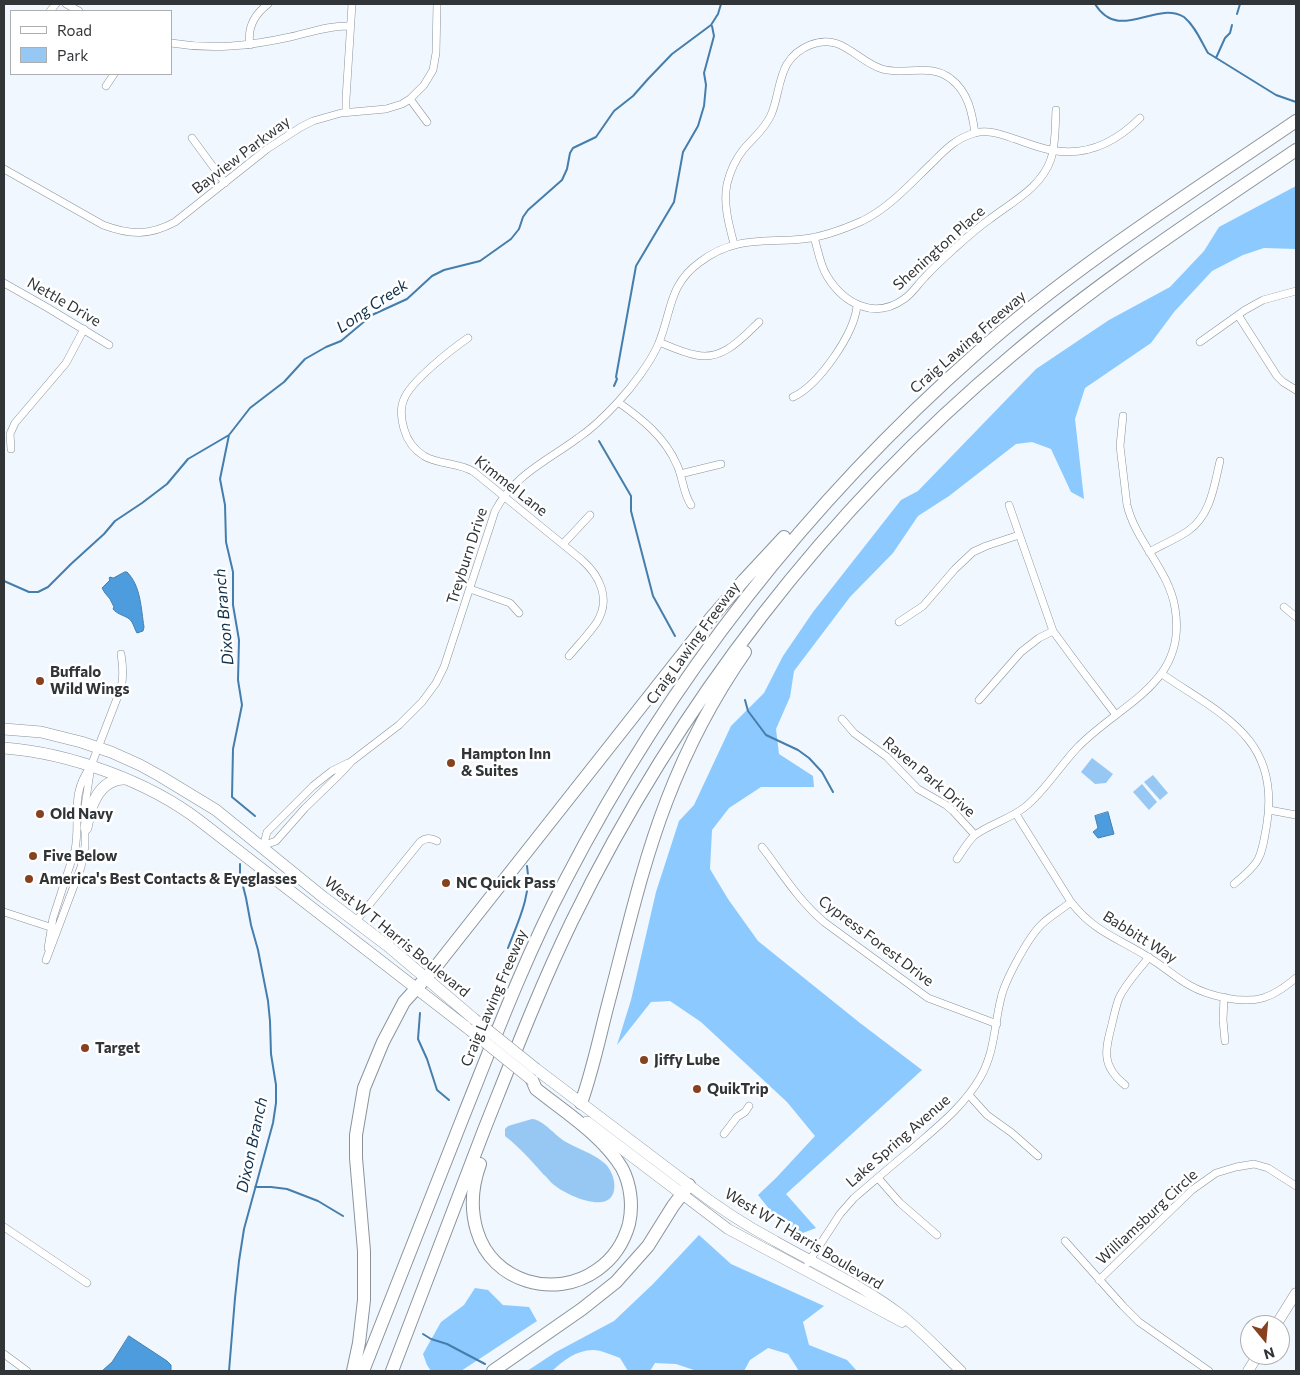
<!DOCTYPE html>
<html>
<head>
<meta charset="utf-8">
<style>
  body { margin:0 }
  #map { position:relative; width:1300px; height:1375px; overflow:hidden; background:#f0f7fe; font-family:Commissioner,sans-serif }
  canvas { display:block }
  .frame { position:absolute; inset:0; border:5px solid #313538; pointer-events:none }
  .legend { position:absolute; left:10px; top:10px; width:162px; height:65px; box-sizing:border-box; background:#fff; border:1px solid #adaeaf; margin:0; padding:6px 9px; list-style:none; font-size:15px; color:#313538 }
  .legend li { display:flex; align-items:center; gap:10px; height:25px }
  .legend b { width:25px; border:1px solid #adaeaf }
  .north { position:absolute; left:1240px; top:1315px; width:50px; height:50px; box-sizing:border-box; background:#fff; border:1px solid #adaeaf; border-radius:50%; rotate:163deg; font-size:14px; font-weight:700; line-height:20px; text-align:center; color:#313538 }
  .north::after { content:''; display:block; margin:auto; width:18px; height:22px; background:#88411e; clip-path:polygon(50% 0,100% 100%,50% 72%,0 100%) }
</style>
</head>
<body>
<div id="map">
<canvas width="1300" height="1375"></canvas>
<div class="frame"></div>
<ul class="legend">
<li><b style="height:6px;background:#fff"></b>Road</li>
<li><b style="height:14px;background:#97c8f4"></b>Park</li>
</ul>
<div class="north">N</div>
</div>
<script>
const ctx = document.querySelector('canvas').getContext('2d');
ctx.lineJoin = 'round';
function fill(path, color) {
  ctx.fillStyle = color;
  ctx.fill(path, 'evenodd');
}
function strokePath(path, color, width, dash) {
  ctx.strokeStyle = color;
  ctx.lineWidth = width;
  ctx.lineCap = dash ? 'butt' : 'round';
  ctx.setLineDash(dash || []);
  ctx.stroke(path);
}
function drawText(font, color, halo, rows, align = 'center') {
  ctx.font = font + ' Commissioner,sans-serif';
  ctx.lineWidth = 5;
  ctx.setLineDash([]);
  ctx.textBaseline = 'middle';
  ctx.strokeStyle = halo;
  ctx.fillStyle = color;
  for (const [text, x, y, turn = 0] of rows) {
    ctx.save();
    ctx.translate(x, y);
    ctx.rotate((+turn || 0) * Math.PI / 180);
    ctx.textAlign = isNaN(turn) ? turn : align;
    if (halo) ctx.strokeText(text, 0, 0);
    ctx.fillText(text, 0, 0);
    ctx.restore();
  }
}
const green = new Path2D(`
  M 1092,758 L 1113,774 L 1106,783 L 1095,784 L 1081,772 Z
  M 1153,775 L 1168,793 L 1160,800 L 1144,782 Z
  M 1142,784 L 1157,802 L 1149,810 L 1133,792 Z
  M 532,1119 C 544,1120 555,1136 566,1142 C 578,1149 592,1153 603,1162 C 609,1166 613,1175 614,1181 C 619,1219 569,1197 554,1185 C 550,1182 547,1177 543,1174 C 532,1161 519,1147 505,1136 L 505,1129 L 508,1126 Z`);
const forest = new Path2D(`
  M 1296,186 L 1296,249 L 1264,248 L 1243,255 L 1212,271 L 1174,312 L 1151,343 L 1085,388 L 1075,419 L 1084,499 L 1071,492 L 1051,449 L 1032,442 L 1016,444 L 949,496 L 918,516 L 893,553 L 850,597 L 794,671 L 790,697 L 776,729 L 779,754 L 813,776 L 814,787 L 761,787 L 729,808 L 712,830 L 710,869 L 728,899 L 758,941 L 860,1023 L 922,1070 L 786,1194 L 816,1228 L 800,1234 L 778,1220 L 758,1195 L 776,1178 L 815,1136 L 787,1102 L 701,1022 L 670,1001 L 651,1002 L 617,1045 L 631,1000 L 656,892 L 679,821 L 694,805 L 731,726 L 764,693 L 783,656 L 813,612 L 901,500 L 918,491 L 1036,369 L 1109,320 L 1170,287 L 1204,251 L 1219,227 Z
  M 699,1235 L 731,1264 L 824,1306 L 803,1322 L 809,1345 L 847,1360 L 857,1371 L 799,1371 L 788,1354 L 768,1348 L 750,1360 L 744,1371 L 697,1371 L 676,1364 L 655,1363 L 650,1371 L 628,1371 L 620,1358 C 612,1355 601,1350 593,1350 C 576,1350 563,1361 552,1371 L 527,1371 L 556,1352 L 614,1321 L 653,1284 Z
  M 475,1288 L 488,1290 L 503,1305 L 529,1307 L 537,1321 L 461,1371 L 431,1371 L 427,1365 L 423,1354 L 441,1322 L 464,1305 Z`);
const water = new Path2D(`
  M 125,572 L 127,572 C 141,586 141,609 144,627 L 143,631 L 137,633 C 134,628 133,621 128,618 C 123,615 117,614 113,609 L 114,607 L 110,599 L 105,593 L 102,588 L 110,580 L 109,578 L 110,577 L 113,578 Z
  M 1108,812 L 1114,834 L 1098,838 L 1093,832 L 1098,828 L 1095,816 Z
  M 129,1336 L 167,1361 L 171,1365 L 171,1371 L 102,1371 L 112,1362 Z`);
const stream = new Path2D(`
  M 1095,4 C 1119,43 1155,0 1184,17 C 1195,26 1201,41 1208,53 L 1213,56 L 1276,95 L 1296,102
  M 1237,14 L 1240,4
  M 1216,58 L 1225,38 L 1230,33 L 1232,25
  M 614,386 L 617,379 L 616,377 L 636,266 L 674,202 L 683,152 L 698,126 L 704,106 L 706,85 L 704,73 L 714,36 L 712,26
  M 229,435 L 220,479 L 225,505 L 226,542 L 233,572 L 233,605 L 239,640 L 238,680 L 242,705 L 233,749 L 232,797 L 255,816
  M 599,441 L 631,496 L 631,511 L 653,596 L 675,636
  M 4,581 L 29,592 L 38,592 L 48,587 L 71,564 L 104,534 L 115,521 L 142,503 L 167,484 L 188,459 L 229,435 L 250,408 L 284,382 L 305,359 L 326,347 L 341,341 L 372,315 L 407,299 L 432,276 L 444,270 L 480,261 L 511,239 L 519,229 L 523,217 L 528,210 L 562,180 L 567,169 L 570,153 L 573,148 L 596,137 L 614,111 L 633,96 L 648,79 L 672,54 L 711,25 L 718,14 L 721,4
  M 745,700 L 748,711 L 766,735 L 798,750 L 809,758 L 822,772 L 833,792
  M 508,948 C 518,922 532,894 527,866
  M 420,1013 L 418,1039 L 427,1059 L 437,1090 L 449,1100
  M 255,1187 L 271,1187 L 287,1189 L 318,1201 L 343,1216
  M 423,1334 L 431,1339 L 447,1344 L 485,1364
  M 229,1371 L 235,1298 L 239,1261 L 244,1229 L 273,1123 L 276,1103 L 276,1085 L 271,1054 L 270,1021 L 268,1001 L 258,950 L 251,925 L 246,898 L 240,874 L 240,864`);
const minor = new Path2D(`
  M 66,4 L 79,11
  M 50,11 L 56,4
  M 171,43 C 213,50 249,46 290,37 C 309,33 330,25 350,26
  M 250,45 C 247,28 255,14 268,4
  M 106,86 L 114,74
  M 410,99 L 427,122
  M 346,113 L 346,99 L 352,4
  M 192,138 L 225,183
  M 4,169 L 103,225 C 130,235 149,236 175,222 L 267,149 L 301,127 L 313,121 L 341,113 L 386,109 L 402,104 L 410,99 L 424,85 L 433,70 L 436,53 L 437,4
  M 814,237 C 818,250 820,265 827,276 C 844,304 875,320 904,299 C 912,294 918,284 925,277 C 934,267 944,258 955,248 C 966,238 977,228 990,219 C 1012,202 1041,188 1051,159 C 1056,144 1055,126 1056,110
  M 734,244 C 729,225 723,204 727,184 C 730,172 735,160 743,150 C 752,139 765,129 771,115 C 778,99 778,80 787,64 C 792,56 800,49 810,45 C 842,32 856,61 882,69 C 905,76 930,62 951,79 C 968,92 972,112 975,133
  M 4,283 L 48,308 L 109,345
  M 1238,315 L 1277,376 L 1283,382 L 1296,390
  M 468,338 C 452,349 411,381 404,399 C 400,408 401,419 404,429 C 407,440 413,449 424,456 C 439,465 459,462 474,472 L 582,560 C 600,576 611,599 597,622 C 589,634 578,645 569,656
  M 659,342 C 671,347 684,353 696,355 C 723,361 742,338 759,322
  M 1200,342 L 1245,310 L 1263,300 L 1296,291
  M 793,397 C 819,385 854,334 857,306
  M 618,402 C 642,419 665,437 677,465 C 683,478 683,493 691,505
  M 11,449 L 10,434 L 15,423 L 66,363 L 84,329
  M 680,474 L 721,464
  M 1009,505 L 1053,631 L 1078,665 L 1116,715
  M 563,544 L 590,515
  M 1149,552 C 1162,545 1176,539 1188,531 C 1211,515 1214,486 1220,461
  M 470,589 L 510,603 L 519,613
  M 1284,607 L 1296,617
  M 899,622 L 923,606 L 955,569 L 973,552 L 986,546 L 1019,535
  M 1162,674 C 1222,715 1280,738 1267,823 C 1261,858 1262,861 1234,884
  M 979,700 L 1021,652 L 1039,638 L 1053,631
  M 842,719 L 854,733 L 887,757 L 918,789 L 946,805 L 953,811 L 975,835
  M 1269,810 L 1296,815
  M 1016,814 L 1071,902 C 1094,932 1118,938 1148,957 C 1163,966 1175,977 1189,985 C 1208,996 1242,1004 1263,998 C 1276,994 1286,986 1296,978
  M 265,845 L 276,841 L 305,808 L 338,776 L 352,761 L 399,725 L 422,702 L 436,683 L 444,667 L 495,511 C 514,475 547,461 578,438 C 593,428 606,415 618,402 C 632,387 650,363 658,345 C 672,312 668,285 700,262 C 734,236 763,243 803,239 C 823,237 844,229 862,221 C 889,208 910,184 932,163 C 945,150 956,138 975,133 C 988,129 1003,135 1015,139 C 1027,143 1039,148 1051,150 C 1086,157 1116,142 1140,118
  M 263,847 L 267,832 L 313,786 L 332,771 L 348,763
  M 762,847 C 782,873 799,901 824,922 L 928,998 L 997,1024
  M 957,859 C 962,852 968,841 975,835 C 990,824 1010,819 1025,807 C 1045,791 1059,767 1077,748 C 1120,703 1188,684 1175,608 C 1169,570 1136,542 1127,505 L 1120,446 L 1123,416
  M 4,912 L 56,929
  M 356,921 L 420,842 C 425,838 430,837 437,841
  M 48,948 L 53,918 L 75,850 C 81,819 69,795 91,766
  M 46,960 L 81,867 L 85,846 L 85,806 L 91,766 L 121,688 C 124,676 123,666 121,654
  M 1224,997 L 1223,1020 L 1225,1041
  M 1125,1085 C 1101,1066 1105,1050 1112,1024 C 1114,1015 1116,1006 1119,998 C 1126,983 1139,970 1149,957
  M 969,1095 L 987,1115 L 1012,1133 L 1038,1156
  M 724,1134 L 737,1117 L 745,1112 L 749,1106
  M 878,1178 L 900,1203 L 937,1235
  M 4,1227 L 87,1283
  M 1065,1241 L 1123,1306 L 1139,1322 L 1209,1371
  M 808,1263 L 840,1214 L 854,1198 C 873,1182 892,1165 912,1149 C 937,1127 963,1107 980,1078 C 995,1052 994,1026 1001,998 C 1005,980 1028,938 1041,925 C 1050,916 1061,910 1071,902
  M 1099,1280 L 1192,1190 L 1216,1173 L 1236,1167 L 1254,1164 L 1268,1168 L 1296,1186
  M 4,1354 L 27,1371`);
const secondary = new Path2D(`
  M 689,1185 C 716,1206 745,1225 775,1241 C 817,1265 862,1285 900,1314 C 922,1331 941,1352 961,1371
  M 682,1194 L 728,1229 L 902,1322
  M 1276,1325 L 1296,1293
  M 1248,1371 L 1258,1355`);
const primary = new Path2D(`
  M 4,729 L 41,732 L 81,742 L 111,752 L 140,765 L 160,776 L 216,810 L 323,897 L 388,946 L 474,1019
  M 4,748 C 69,753 148,781 200,821 L 470,1030
  M 86,828 C 90,807 98,780 124,779
  M 536,1069 L 689,1185
  M 587,1122 L 682,1194`);
const motorway = new Path2D(`
  M 581,1103 C 594,1067 601,1029 611,993 C 628,928 643,862 667,800 C 687,748 713,698 745,652
  M 480,1164 C 472,1186 470,1208 477,1231 C 492,1282 555,1300 597,1270 C 613,1259 624,1242 629,1224 C 633,1206 631,1185 622,1168 C 603,1136 565,1112 536,1089 L 532,1080
  M 353,1371 L 359,1343 L 364,1300 L 364,1251 L 356,1158 L 356,1135 L 364,1088 L 383,1042 L 404,1002 L 434,969 L 711,618 L 744,580 L 784,537
  M 363,1371 C 396,1286 430,1202 463,1117 C 495,1037 525,957 565,881 C 670,678 807,503 978,352 C 1076,265 1188,195 1296,121
  M 392,1371 C 423,1291 453,1210 484,1130 C 512,1060 539,989 572,921 C 677,706 827,510 1011,356 C 1101,280 1199,216 1296,150
  M 493,1371 L 582,1309 L 616,1282 L 648,1246 L 673,1206 L 689,1185`);
const primaryBridge = new Path2D(`
  M 474,1019 L 536,1069
  M 470,1030 L 532,1080`);
const markers = [
  [40,681,5,"#88411e"],
  [451,763,5,"#88411e"],
  [40,814,5,"#88411e"],
  [33,856,5,"#88411e"],
  [29,879,5,"#88411e"],
  [446,883,5,"#88411e"],
  [85,1048,5,"#88411e"],
  [644,1060,5,"#88411e"],
  [697,1089,5,"#88411e"]
];
const streetNames = [
  ["Bayview Parkway",241,155,-37],
  ["Shenington Place",939,248,-42],
  ["Nettle Drive",64,302,30],
  ["Craig Lawing Freeway",968,342,-41],
  ["Kimmel Lane",511,486,38],
  ["Treyburn Drive",467,556,-72],
  ["Craig Lawing Freeway",693,643,-54],
  ["Raven Park Drive",929,777,40],
  ["West W T Harris Boulevard",397,937,39],
  ["Babbitt Way",1140,937,32],
  ["Cypress Forest Drive",876,941,37],
  ["Craig Lawing Freeway",494,998,-67],
  ["Lake Spring Avenue",898,1141,-41],
  ["Williamsburg Circle",1147,1217,-43],
  ["West W T Harris Boulevard",804,1239,31]
];
const poiNames = [
  ["Buffalo",50,672],
  ["Wild Wings",50,689],
  ["Hampton Inn",461,754],
  ["& Suites",461,771],
  ["Old Navy",50,814],
  ["Five Below",43,856],
  ["America's Best Contacts & Eyeglasses",39,879],
  ["NC Quick Pass",456,883],
  ["Target",95,1048],
  ["Jiffy Lube",654,1060],
  ["QuikTrip",707,1089]
];
const waterNames = [
  ["Long Creek",372,306,-34],
  ["Dixon Branch",224,617,-95],
  ["Dixon Branch",252,1145,-78]
];
fill(green, '#97c8f4');
fill(forest, '#8bc9ff');
fill(water, '#4d9dde');
strokePath(water, '#457eac', 1);
strokePath(stream, '#457eac', 2);
strokePath(minor, '#8a939b', 8);
strokePath(secondary, '#8a939b', 11);
strokePath(primary, '#8a939b', 12);
strokePath(motorway, '#8a939b', 14);
strokePath(minor, '#fff', 7);
strokePath(secondary, '#fff', 10);
strokePath(primary, '#fff', 11);
strokePath(motorway, '#fff', 12);
strokePath(primaryBridge, '#8a939b', 12, []);
strokePath(primaryBridge, '#fff', 11);
for (const [x, y, r, color] of markers) {
  const dot = new Path2D();
  dot.arc(x, y, r, 0, 2 * Math.PI);
  ctx.fillStyle = color;
  ctx.fill(dot);
  strokePath(dot, '#fff', 2);
}
drawText('15px', '#313538', '#fff', streetNames);
drawText('bold 15px', '#313538', '#fff', poiNames, 'left');
drawText('italic 16px', '#10324c', '#fff', waterNames);
</script>
</body>
</html>
